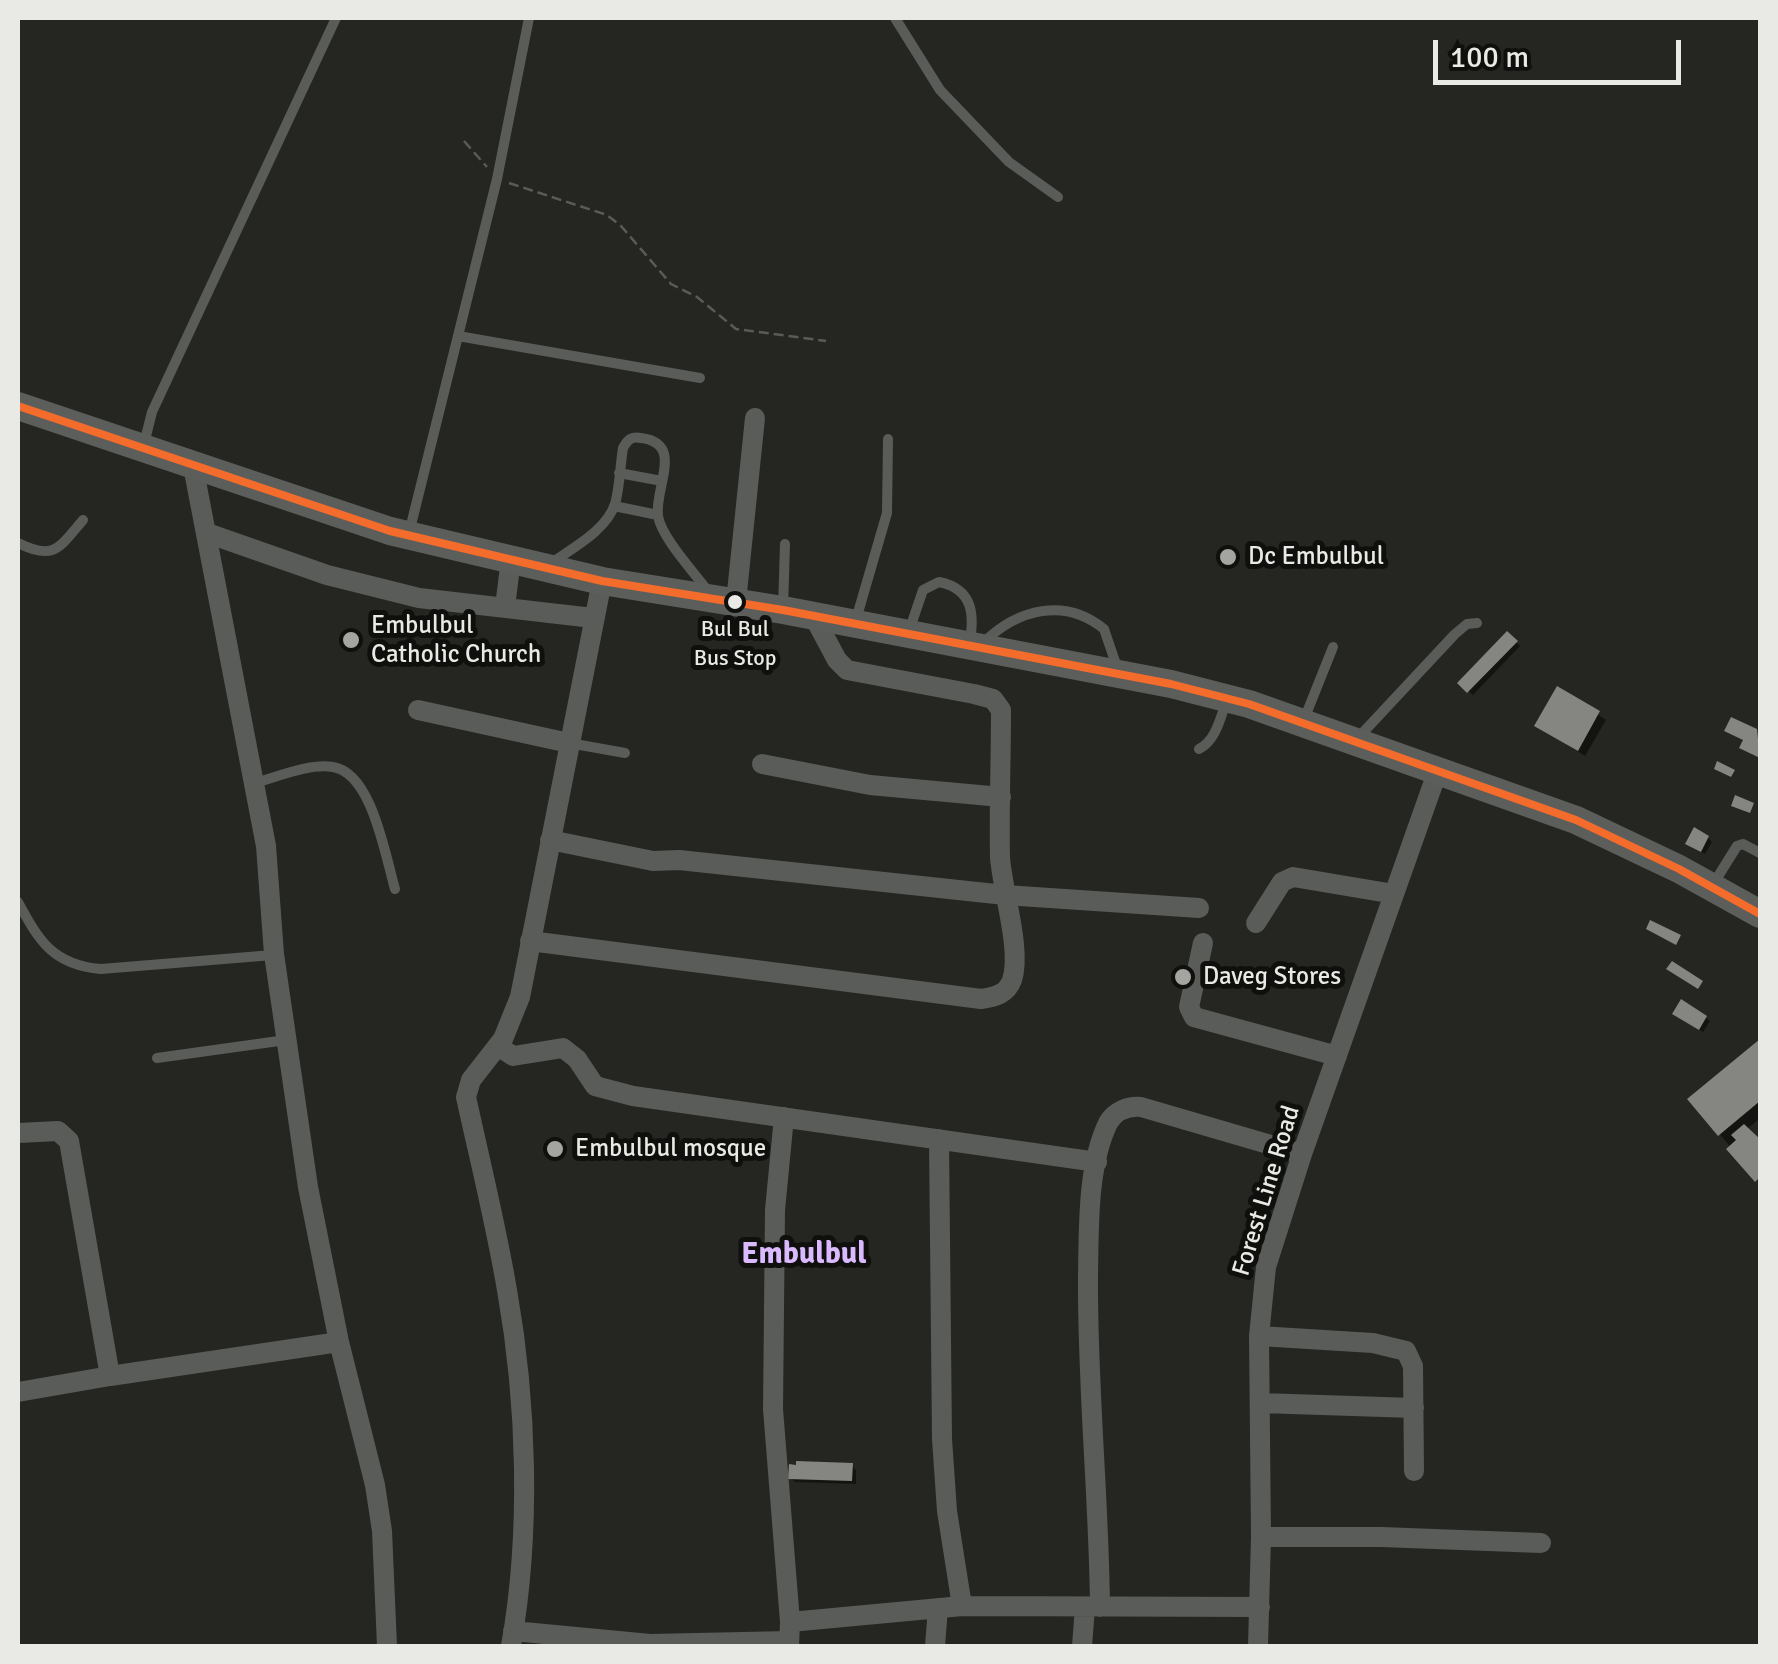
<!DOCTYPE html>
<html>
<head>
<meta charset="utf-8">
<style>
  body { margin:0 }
  #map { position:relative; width:1778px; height:1664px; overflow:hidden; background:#252621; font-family:Signika,sans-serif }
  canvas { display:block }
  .frame { position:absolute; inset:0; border:20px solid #e9eae5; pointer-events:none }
  .scale { position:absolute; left:1433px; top:40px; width:248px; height:45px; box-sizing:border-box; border:5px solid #e9eae5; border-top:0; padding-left:12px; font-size:30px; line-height:35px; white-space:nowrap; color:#e9eae5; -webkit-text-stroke:8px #0f100d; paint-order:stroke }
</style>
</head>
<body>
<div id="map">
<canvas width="1778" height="1664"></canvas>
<div class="frame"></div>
<div class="scale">100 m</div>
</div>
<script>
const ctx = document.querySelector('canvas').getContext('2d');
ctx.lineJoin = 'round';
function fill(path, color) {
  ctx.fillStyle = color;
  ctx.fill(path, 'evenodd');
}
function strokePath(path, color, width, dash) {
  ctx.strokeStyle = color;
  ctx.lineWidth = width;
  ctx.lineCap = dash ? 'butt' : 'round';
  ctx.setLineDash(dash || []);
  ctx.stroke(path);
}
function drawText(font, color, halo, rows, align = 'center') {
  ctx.font = font + ' Signika,sans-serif';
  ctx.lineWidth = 10;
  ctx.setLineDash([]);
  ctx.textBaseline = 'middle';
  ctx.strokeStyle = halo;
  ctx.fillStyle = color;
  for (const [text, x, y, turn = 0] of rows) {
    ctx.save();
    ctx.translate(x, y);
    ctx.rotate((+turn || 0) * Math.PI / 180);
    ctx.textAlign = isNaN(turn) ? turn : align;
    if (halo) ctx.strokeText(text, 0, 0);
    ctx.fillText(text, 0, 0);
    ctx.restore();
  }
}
const shadow = new Path2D(`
  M 1507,634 L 1520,646 L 1473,695 L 1460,683 Z
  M 1558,689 L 1606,720 L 1585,756 L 1537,726 Z
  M 1708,838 L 1712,842 L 1705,854 L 1692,847 Z
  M 1679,1017 L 1706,1018 L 1710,1021 L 1703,1032 Z
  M 1760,1042 L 1760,1121 L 1759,1119 L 1746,1130 L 1760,1144 L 1760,1183 L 1691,1099 Z
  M 852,1466 L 856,1470 L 856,1484 L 795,1482 L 791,1478 Z`);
const building = new Path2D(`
  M 1507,631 L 1518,641 L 1467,693 L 1457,683 Z
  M 1557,686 L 1600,711 L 1578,751 L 1534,726 Z
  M 1731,717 L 1757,729 L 1760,758 L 1739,748 L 1743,740 L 1724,731 Z
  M 1717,761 L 1735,770 L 1731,777 L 1714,769 Z
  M 1735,795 L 1754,803 L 1750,813 L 1731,806 Z
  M 1694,827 L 1709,836 L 1701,852 L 1685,844 Z
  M 1650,920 L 1681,935 L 1676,945 L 1646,929 Z
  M 1672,961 L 1703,981 L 1698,989 L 1666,969 Z
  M 1681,999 L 1707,1016 L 1699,1030 L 1672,1014 Z
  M 1760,1039 L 1760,1101 L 1718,1136 L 1687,1099 Z
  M 1744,1124 L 1760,1139 L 1760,1177 L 1755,1182 L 1726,1149 L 1736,1140 L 1731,1135 Z
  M 796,1461 L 853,1463 L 852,1481 L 788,1479 L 789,1464 L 796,1465 Z`);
const path = new Path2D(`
  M 464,141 L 487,167
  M 509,183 L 607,215 L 621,226 L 671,284 L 697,297 L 736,329 L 826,341`);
const lane = new Path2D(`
  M 895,18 L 940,90 L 1009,162 L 1058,197
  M 458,336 L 700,378
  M 143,448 L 152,412 L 336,18
  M 619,473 L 662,481
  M 614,506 L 658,515
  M 409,533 L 497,179 L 529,18
  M 18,543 C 54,561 59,548 83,520
  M 550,564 C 572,548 606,531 615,504 C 620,486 620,466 623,448 C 628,439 632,436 641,438 C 685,443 654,488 658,516 C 662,539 696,574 710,594
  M 783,609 L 785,544
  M 855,623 L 887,513 L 888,439
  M 908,634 L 923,590 L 939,582 C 974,589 975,616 969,646
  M 984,642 C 1018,609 1065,597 1104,629 L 1118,670
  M 1303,722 L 1333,647
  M 1356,740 L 1455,634 L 1467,624 L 1477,623
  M 569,743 L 625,753
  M 1199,749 C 1216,741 1221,716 1227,699
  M 255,783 C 277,777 309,763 333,767 C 372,773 385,855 395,889
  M 1712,886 L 1737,846 L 1743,844 L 1760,853
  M 18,902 C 39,941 53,965 101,969 L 273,955
  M 157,1058 L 286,1040`);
const street = new Path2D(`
  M 193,466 L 266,846 L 274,954 L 308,1187 L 339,1342 L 375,1485 L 382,1531 L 387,1646
  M 207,533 L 327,575 L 419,598 L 593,618
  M 736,602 L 755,418
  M 505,607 L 511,559
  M 418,710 L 569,743
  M 762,764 L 870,785 L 1001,797
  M 550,840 L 653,861 L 679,860 L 1005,895 L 1199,908
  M 1256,923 L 1282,882 L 1293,877 L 1394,894
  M 530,941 L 981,999 C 995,997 1007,994 1012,980 C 1022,950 1002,890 1000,857 C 999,809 1001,759 1001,710 L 993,699 L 974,694 L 847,670 L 837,660 L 814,617
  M 1203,943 L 1189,1007 L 1194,1017 L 1337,1056
  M 498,1046 L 513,1056 L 563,1048 L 577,1059 L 595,1086 L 633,1096 L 1097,1162
  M 784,1117 L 775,1210 L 773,1409 L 790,1622 L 789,1646
  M 18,1133 L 58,1131 L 69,1141 L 110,1376 L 339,1342
  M 939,1139 L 942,1439 L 947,1511 L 962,1606
  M 1259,1336 L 1373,1343 L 1406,1351 L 1413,1366 L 1414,1471
  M 18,1392 L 110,1376
  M 1260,1403 L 1414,1408
  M 1261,1537 L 1381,1537 L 1541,1543
  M 1100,1607 C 1099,1496 1087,1386 1088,1275 C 1089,1228 1087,1167 1108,1123 C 1115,1111 1128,1106 1141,1107 L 1302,1154
  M 790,1622 L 962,1606 L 1260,1607
  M 513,1631 L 650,1644 L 789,1641
  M 511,1646 C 531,1533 527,1403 507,1290 C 496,1225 480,1161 466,1097 L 471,1080 L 503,1039 L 520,997 L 602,581
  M 935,1646 L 938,1608
  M 1082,1646 L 1085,1607
  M 1258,1646 L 1261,1537 L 1259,1336 L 1266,1267 L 1302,1154 L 1438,770`);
const secondary = new Path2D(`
  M 18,406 L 390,531 L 602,581 L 783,610 L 1171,684 L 1249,704 L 1576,820 L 1679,869 L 1760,914`);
const bus1 = new Path2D(`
  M 18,406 L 390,531 L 602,581 L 783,610 L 1171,684 L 1249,704 L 1576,820 L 1679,869 L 1760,914`);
const markers = [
  [1228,557,10,"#a4a5a0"],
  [735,602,9,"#e9eae5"],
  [351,640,10,"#a4a5a0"],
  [1183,977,10,"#a4a5a0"],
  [555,1149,10,"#a4a5a0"]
];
const busNames = [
  ["Bul Bul",735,630],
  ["Bus Stop",735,659]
];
const poiNames = [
  ["Dc Embulbul",1248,557],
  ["Embulbul",371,626],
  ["Catholic Church",371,655],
  ["Daveg Stores",1203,977],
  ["Embulbul mosque",575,1149]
];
const streetNames = [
  ["Forest Line Road",1267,1191,-73]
];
const quarterNames = [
  ["Embulbul",804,1255]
];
fill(shadow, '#0007');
fill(building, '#858581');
strokePath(path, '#5a5b58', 2.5, [10, 5]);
strokePath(lane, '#5a5c59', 10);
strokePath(street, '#5a5c59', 20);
strokePath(secondary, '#5c5e5c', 28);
strokePath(bus1, '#f36c2b', 8);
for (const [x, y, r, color] of markers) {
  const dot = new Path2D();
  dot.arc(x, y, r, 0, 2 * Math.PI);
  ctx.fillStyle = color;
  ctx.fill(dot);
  strokePath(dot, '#0f100d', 4);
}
drawText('22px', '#e9eae5', '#0f100d', busNames);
drawText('25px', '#e9eae5', '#0f100d', poiNames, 'left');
drawText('25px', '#e9eae5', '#0f100d', streetNames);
drawText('bold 30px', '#dab9fe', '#0f100d', quarterNames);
</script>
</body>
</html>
